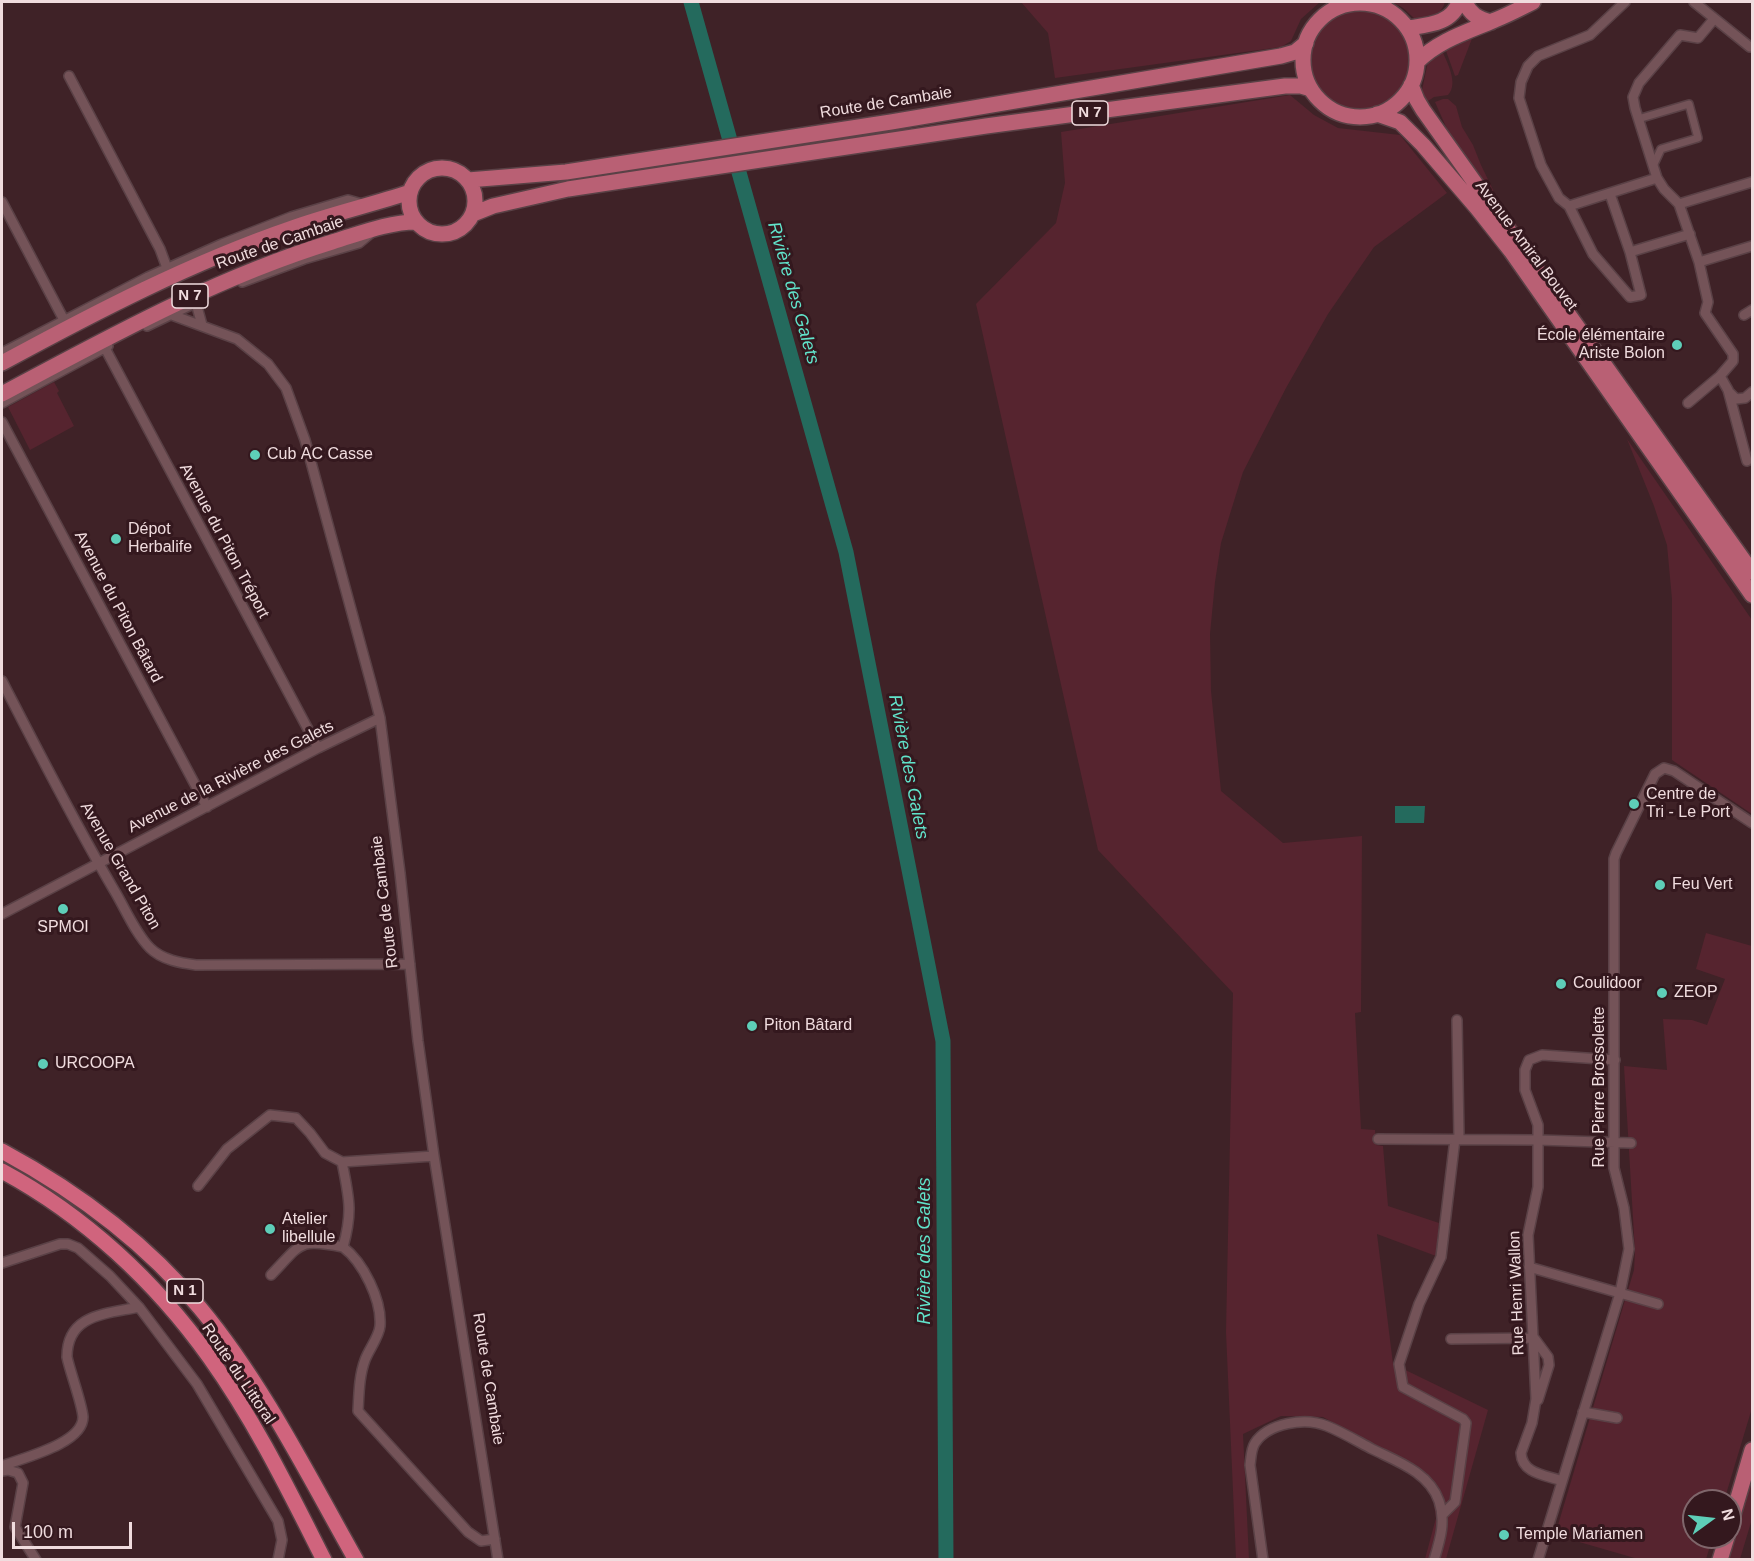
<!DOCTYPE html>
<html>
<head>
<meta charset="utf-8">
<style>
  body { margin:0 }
  #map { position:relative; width:1754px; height:1561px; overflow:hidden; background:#3f2227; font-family:Arial,sans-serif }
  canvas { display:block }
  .frame { position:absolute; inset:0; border:3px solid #f0dcde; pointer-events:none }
  .north { position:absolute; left:1682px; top:1489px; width:60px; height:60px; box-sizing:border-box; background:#34181e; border:2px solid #7f666b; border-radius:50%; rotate:75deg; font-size:16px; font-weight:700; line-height:24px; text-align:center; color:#f0dcde }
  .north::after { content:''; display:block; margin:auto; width:21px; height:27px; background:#5eceb8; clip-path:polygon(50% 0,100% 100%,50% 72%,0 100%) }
  .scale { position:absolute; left:12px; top:1522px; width:120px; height:27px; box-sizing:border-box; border:3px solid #f0dcde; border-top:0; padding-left:8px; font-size:18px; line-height:21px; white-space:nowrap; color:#f0dcde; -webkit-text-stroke:4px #34181e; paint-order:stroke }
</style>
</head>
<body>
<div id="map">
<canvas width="1754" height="1561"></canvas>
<div class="frame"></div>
<div class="north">N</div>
<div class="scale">100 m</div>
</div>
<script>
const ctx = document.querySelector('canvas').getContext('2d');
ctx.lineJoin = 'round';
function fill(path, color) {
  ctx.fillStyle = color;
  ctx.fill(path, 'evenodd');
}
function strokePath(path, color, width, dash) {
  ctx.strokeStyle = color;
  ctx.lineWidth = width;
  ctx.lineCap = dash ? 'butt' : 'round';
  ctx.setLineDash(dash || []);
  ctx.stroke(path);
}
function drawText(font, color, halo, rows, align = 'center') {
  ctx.font = font + ' Arial,sans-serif';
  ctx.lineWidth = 6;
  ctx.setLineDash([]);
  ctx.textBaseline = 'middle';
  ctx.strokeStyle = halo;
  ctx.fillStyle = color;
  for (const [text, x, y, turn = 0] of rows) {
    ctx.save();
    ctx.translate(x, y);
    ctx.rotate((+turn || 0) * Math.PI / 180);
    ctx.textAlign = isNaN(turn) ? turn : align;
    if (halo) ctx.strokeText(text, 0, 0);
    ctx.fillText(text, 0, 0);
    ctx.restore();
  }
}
const green = new Path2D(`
  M 1021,2 L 1320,2 L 1301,19 L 1291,41 L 1281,47 L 1055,78 L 1048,33 Z
  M 1390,2 L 1445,2 C 1442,14 1427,24 1414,18 C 1410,15 1407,11 1403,8 C 1399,5 1394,4 1390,2 Z
  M1308 59a53 53 0 1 1 106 0a53 53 0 1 1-106 0Z
  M 1473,36 L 1458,75 L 1455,76 L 1445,48 Z
  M 1442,50 C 1447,63 1459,83 1448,95 L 1434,97 L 1425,103 L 1422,90 L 1429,57 Z
  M 1290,95 L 1314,115 L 1338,128 L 1400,135 L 1447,193 L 1374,247 L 1328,314 L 1286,388 L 1243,472 L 1221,543 L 1215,582 L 1210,634 L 1211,691 L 1221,791 L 1283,843 L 1362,836 L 1361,1012 L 1355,1013 L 1361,1129 L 1375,1130 L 1376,1145 L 1383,1146 L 1388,1206 L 1439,1223 L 1436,1256 L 1377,1234 L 1393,1364 L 1488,1410 L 1446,1559 L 1425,1559 L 1436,1518 L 1430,1477 L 1323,1417 L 1281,1416 L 1243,1434 L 1249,1559 L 1236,1559 L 1226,1332 L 1233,993 L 1098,850 L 976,304 L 1056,223 L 1065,183 L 1061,132 Z
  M 1443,99 L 1448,99 L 1456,106 L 1462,127 L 1473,145 L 1481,165 L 1495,194 L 1752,560 L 1446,131 L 1447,129 L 1435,102 Z
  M 54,382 L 59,391 L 57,393 L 74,426 L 30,450 L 8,407 Z
  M 1627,439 L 1752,620 L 1752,814 L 1672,760 L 1672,599 L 1667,545 L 1654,506 Z
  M 1706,933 L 1752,946 L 1752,1408 L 1724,1501 L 1694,1501 L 1694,1537 L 1713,1537 L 1706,1559 L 1638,1559 L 1555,1535 L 1634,1270 L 1635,1252 L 1624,1066 L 1667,1070 L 1663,1019 L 1692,1020 L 1707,1025 L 1725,979 L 1696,969 Z
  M 1752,1481 L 1752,1519 L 1740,1559 L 1728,1559 Z`);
const water = new Path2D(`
  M 1395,806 L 1425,806 L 1424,823 L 1395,823 Z`);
const river = new Path2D(`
  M 691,2 L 846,552 L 943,1041 L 946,1560`);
const pedestrian = new Path2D(`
  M 1638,119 L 1689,104 L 1698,138 L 1661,149 L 1653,166`);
const minor = new Path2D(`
  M 1694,2 L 1750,47
  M 69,76 L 160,249 L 167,268
  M 1610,194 L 1630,252 L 1641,295 L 1630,297 L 1593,254 L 1569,206 L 1559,198 L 1541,165 L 1519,98 L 1521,82 L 1528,66 L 1538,56 L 1590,35 L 1625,2
  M 2,202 L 64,320
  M 1679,204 L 1752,182
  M 1569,206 L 1657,178
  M 1630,252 L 1690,234
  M 1699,262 L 1752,246
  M 242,282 L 304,259 L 359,243 L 371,233
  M 196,303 L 202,325
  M 172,315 L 237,339 L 268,364 L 286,388 L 305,440 L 371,683 L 380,718 L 400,873 L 418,1041 L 434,1156 L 498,1560
  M 1744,315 L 1752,310
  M 147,326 L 197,302
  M 105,348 L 318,748
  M 2,353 L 148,277 L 222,244 L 291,217 L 348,200 L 362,204
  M 1720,376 L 1728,390 L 1747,461
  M 1730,393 L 1736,399 L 1745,398 L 1752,392
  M 2,403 L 108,346
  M 1688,403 L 1720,376 L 1733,361 L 1733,354 L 1705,313 L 1708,302 L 1699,262 L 1679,204 L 1664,189 L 1657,178 L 1635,108 L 1633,97 L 1639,83 L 1680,35 L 1698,38 L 1714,19
  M 2,422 L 207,807
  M 2,681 C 38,751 74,822 114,890 C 125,908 135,933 150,948 C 162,960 181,963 196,965 L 410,964
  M 2,914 L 318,748 L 380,718
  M 1457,1020 L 1459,1139
  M 1378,1139 L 1538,1140 L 1631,1143
  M 342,1162 C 349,1198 353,1211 343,1247 C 363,1262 382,1300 380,1326 C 379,1337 369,1349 365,1360 C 359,1376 359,1394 358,1411 L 468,1532 L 481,1541 L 495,1539
  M 198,1186 L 227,1149 L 270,1115 L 296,1118 L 310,1133 L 325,1153 L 342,1162 L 434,1156
  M 2,1263 L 60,1244 L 68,1244 L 78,1248 L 110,1276 L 139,1307 L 197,1384 L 278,1521 L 282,1540 L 278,1560
  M 1529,1267 L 1658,1304
  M 271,1275 C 302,1243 298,1238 343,1247
  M 1451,1339 L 1534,1338 L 1548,1357 L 1549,1365 L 1538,1400
  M 1583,1412 L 1617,1418
  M 2,1466 C 22,1458 83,1444 83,1417 C 82,1403 70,1372 67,1357 C 67,1314 106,1314 139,1307
  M 2,1471 L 8,1470 L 18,1473 L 23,1483 L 15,1527 L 36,1560
  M 1562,1481 C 1546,1475 1522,1474 1521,1453 L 1532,1423 L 1536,1399 L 1528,1235 L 1538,1187 L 1538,1125 L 1525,1090 L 1525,1070 L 1529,1060 L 1542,1055 L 1615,1060
  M 1442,1515 L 1455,1502 L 1466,1423 L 1463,1419 L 1403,1387 L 1399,1364 L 1419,1304 L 1441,1257 L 1455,1139
  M 1263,1560 L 1250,1465 C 1251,1458 1251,1449 1255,1443 C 1268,1423 1305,1417 1327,1426 C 1342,1432 1357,1441 1372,1449 C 1396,1461 1429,1472 1439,1501 C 1446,1522 1440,1540 1434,1560
  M 1538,1560 L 1620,1293 L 1629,1249 L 1624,1208 L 1614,1168 L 1614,859 L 1616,853 L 1655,774 L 1664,768 L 1674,771 L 1752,823`);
const secondary = new Path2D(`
  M 1380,2 L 1387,9
  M 1338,7 L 1345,2`);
const primary = new Path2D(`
  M 1465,2 C 1470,14 1478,19 1491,22
  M1303 60a57 57 0 1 1 114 0a57 57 0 1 1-114 0Z
  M 1408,28 C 1427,25 1452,24 1459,2
  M 1417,62 C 1439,40 1467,32 1495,20 C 1508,15 1521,8 1533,2
  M 1411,85 L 1417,100 L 1423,110 L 1752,572
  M 1377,114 L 1400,122 L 1423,145 L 1477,208 L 1511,251 L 1752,595
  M409 201a33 33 0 1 1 66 0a33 33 0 1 1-66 0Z
  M 468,180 L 566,172 L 891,122 L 1281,56 L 1295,52 L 1306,43
  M 473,214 L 493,206 L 568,189 L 986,126 L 1285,86 L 1301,86 L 1311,89
  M 2,363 C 96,312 190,263 292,228 C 331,214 371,205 410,192
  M 2,394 C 109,337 215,278 332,242 C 359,234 388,222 416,222
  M 1730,1525 L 1752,1450
  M 1720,1560 L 1727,1537`);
const trunk = new Path2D(`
  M 2,1151 C 76,1191 146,1243 200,1308 C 263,1384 308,1475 356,1560
  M 2,1171 C 84,1215 156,1282 210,1358 C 255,1421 289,1491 324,1560`);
const markers = [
  [1677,345,6,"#5eceb8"],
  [255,455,6,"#5eceb8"],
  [116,539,6,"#5eceb8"],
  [1634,804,6,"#5eceb8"],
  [1660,885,6,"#5eceb8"],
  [63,909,6,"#5eceb8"],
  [1561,984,6,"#5eceb8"],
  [1662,993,6,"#5eceb8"],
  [752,1026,6,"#5eceb8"],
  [43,1064,6,"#5eceb8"],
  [270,1229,6,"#5eceb8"],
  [1504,1535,6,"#5eceb8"]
];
const shields = [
  [1090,113,36],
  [190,296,36],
  [185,1291,36]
];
const shieldNames = [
  ["N 7",1090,113],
  ["N 7",190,296],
  ["N 1",185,1291]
];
const streetNames = [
  ["Route de Cambaie",886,103,-9],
  ["Route de Cambaie",280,243,-19],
  ["Avenue Amiral Bouvet",1526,246,53],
  ["Avenue du Piton Tréport",224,541,62],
  ["Avenue du Piton Bâtard",118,607,62],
  ["Avenue de la Rivière des Galets",231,777,-27],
  ["Avenue Grand Piton",120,866,60],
  ["Route de Cambaie",385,902,-97],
  ["Rue Pierre Brossolette",1600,1087,-90],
  ["Rue Henri Wallon",1517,1293,-92],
  ["Route du Littoral",238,1374,56],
  ["Route de Cambaie",488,1379,81]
];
const poiNames = [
  ["École élémentaire",1665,336,"right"],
  ["Ariste Bolon",1665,354,"right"],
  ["Cub AC Casse",267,455],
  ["Dépot",128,530],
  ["Herbalife",128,548],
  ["Centre de",1646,795],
  ["Tri - Le Port",1646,813],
  ["Feu Vert",1672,885],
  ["SPMOI",63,928,"center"],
  ["Coulidoor",1573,984],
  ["ZEOP",1674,993],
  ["Piton Bâtard",764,1026],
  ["URCOOPA",55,1064],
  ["Atelier",282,1220],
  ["libellule",282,1238],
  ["Temple Mariamen",1516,1535]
];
const waterNames = [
  ["Rivière des Galets",793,293,74],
  ["Rivière des Galets",908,767,79],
  ["Rivière des Galets",925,1251,-90]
];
fill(green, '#56242f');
fill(water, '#246a5d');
strokePath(river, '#246a5d', 15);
strokePath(pedestrian, '#5a4146', 10);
strokePath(minor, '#5a4146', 12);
strokePath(secondary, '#5a4146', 16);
strokePath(primary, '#5a4146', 18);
strokePath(trunk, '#5a4146', 18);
strokePath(pedestrian, '#745358', 7);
strokePath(minor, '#745358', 9);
strokePath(secondary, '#965966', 14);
strokePath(primary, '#b96074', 15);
strokePath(trunk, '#d0647d', 15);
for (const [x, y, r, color] of markers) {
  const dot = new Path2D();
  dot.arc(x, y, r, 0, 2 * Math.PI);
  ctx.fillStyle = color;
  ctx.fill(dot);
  strokePath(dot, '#34181e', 2);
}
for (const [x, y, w] of shields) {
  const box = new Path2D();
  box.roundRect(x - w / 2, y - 12, w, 24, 4.5);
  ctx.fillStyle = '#34181e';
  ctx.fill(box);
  strokePath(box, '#f0dcde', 1.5);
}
drawText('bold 15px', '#f0dcde', null, shieldNames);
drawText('16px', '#f0dcde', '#34181e', streetNames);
drawText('16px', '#f0dcde', '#34181e', poiNames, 'left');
drawText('italic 18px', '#61e3ca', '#34181e', waterNames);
</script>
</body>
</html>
